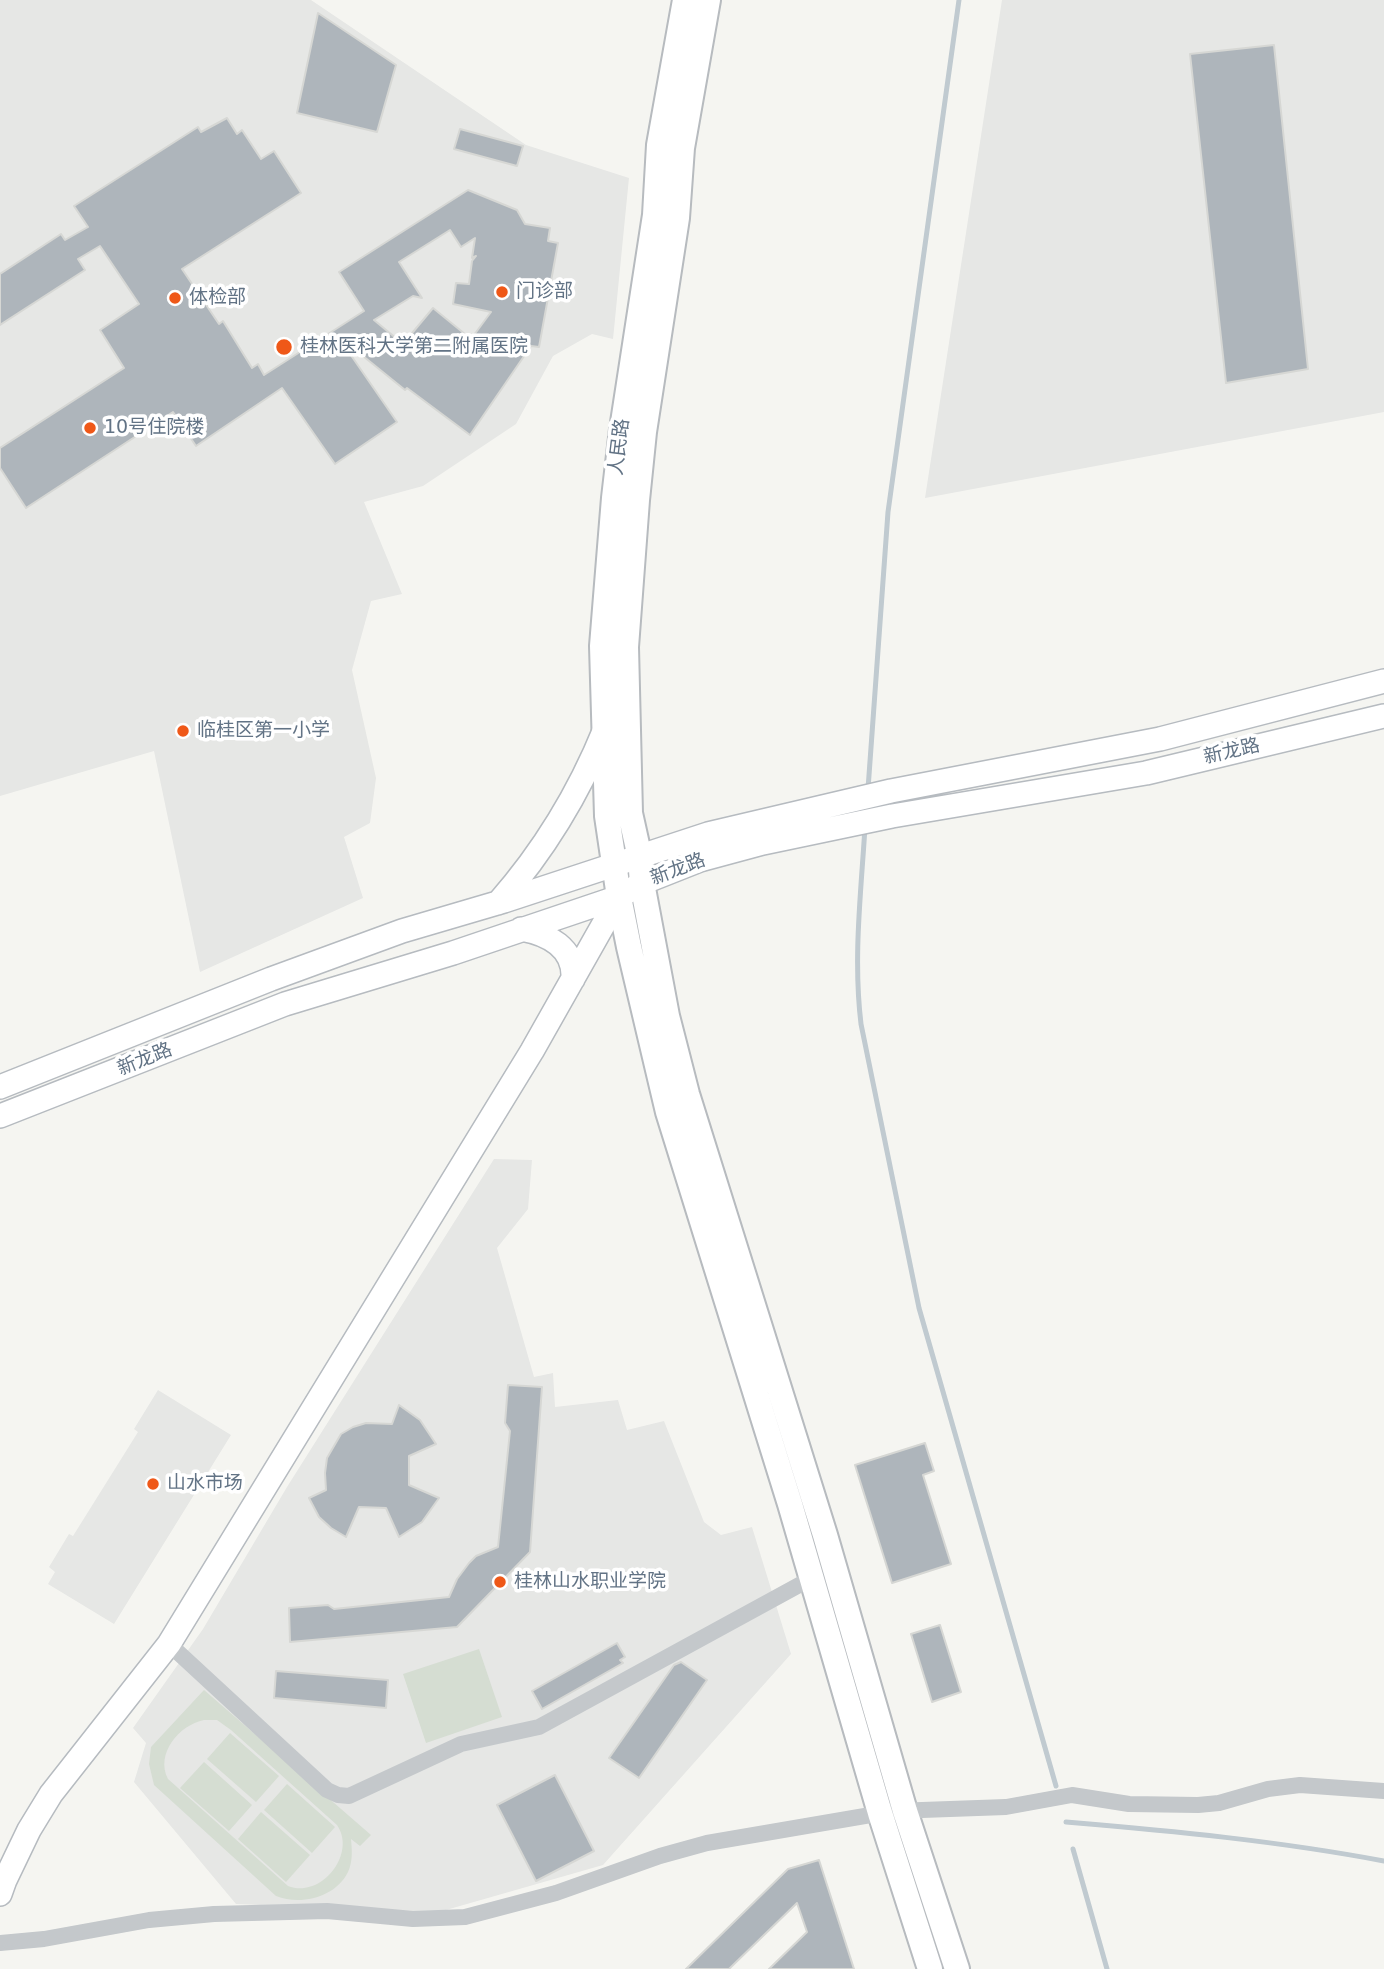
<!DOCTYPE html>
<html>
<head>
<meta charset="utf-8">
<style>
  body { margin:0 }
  canvas { display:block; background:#f5f5f1 }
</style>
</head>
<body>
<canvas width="1384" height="1969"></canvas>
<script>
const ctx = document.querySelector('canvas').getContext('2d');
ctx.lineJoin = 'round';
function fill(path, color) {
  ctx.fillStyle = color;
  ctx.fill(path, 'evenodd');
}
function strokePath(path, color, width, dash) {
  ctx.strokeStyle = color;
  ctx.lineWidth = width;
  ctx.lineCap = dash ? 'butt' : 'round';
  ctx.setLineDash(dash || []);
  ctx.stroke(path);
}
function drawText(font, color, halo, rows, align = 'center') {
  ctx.font = font + ' "DejaVu Sans","Noto Sans SC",sans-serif';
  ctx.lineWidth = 7;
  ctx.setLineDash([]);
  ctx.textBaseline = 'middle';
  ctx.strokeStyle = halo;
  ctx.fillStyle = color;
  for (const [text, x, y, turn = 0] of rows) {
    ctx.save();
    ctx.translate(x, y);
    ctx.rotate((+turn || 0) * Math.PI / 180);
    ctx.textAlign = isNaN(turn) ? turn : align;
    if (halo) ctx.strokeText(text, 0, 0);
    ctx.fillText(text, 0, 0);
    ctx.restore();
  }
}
const built = new Path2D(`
  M 0,0 L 311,0 L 526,145 L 629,178 L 613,339 L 592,334 L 553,356 L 516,424 L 423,486 L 364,502 L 402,594 L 371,601 L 352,670 L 376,778 L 370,823 L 344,837 L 363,898 L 200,972 L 154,751 L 0,796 Z
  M 1002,0 L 1384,0 L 1384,412 L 925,498 Z
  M 494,1159 L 532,1160 L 528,1209 L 497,1248 L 534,1377 L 553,1373 L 555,1407 L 618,1400 L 627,1430 L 664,1421 L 704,1522 L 721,1535 L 752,1527 L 791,1654 L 603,1865 L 439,1912 L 236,1904 L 134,1782 L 146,1743 L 133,1728 L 203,1629 L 287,1487 Z
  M 158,1390 L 231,1435 L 114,1624 L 48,1584 L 55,1572 L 49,1567 L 69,1534 L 73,1536 L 138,1432 L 134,1429 Z`);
const green = new Path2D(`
  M 479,1649 L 502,1717 L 426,1743 L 403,1674 Z
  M 204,1690 L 371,1835 L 360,1846 L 351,1839 C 352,1850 353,1861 348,1872 C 336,1897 301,1906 276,1896 L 154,1785 L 149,1764 L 151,1747 ZM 204,1720 L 217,1720 L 231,1730 L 337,1825 C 357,1854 321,1899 288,1886 L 168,1779 C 155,1754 179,1725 204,1720 Z
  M 230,1733 L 279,1776 L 256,1802 L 207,1759 Z
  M 204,1762 L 252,1805 L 229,1831 L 180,1788 Z
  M 287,1784 L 335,1827 L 312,1853 L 264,1810 Z
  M 261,1812 L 310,1855 L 286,1882 L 238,1839 Z`);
const stream = new Path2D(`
  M 868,789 L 888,512 L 959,0
  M 865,827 C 861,893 853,958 861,1024 L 919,1308 L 1056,1786
  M 1066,1822 C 1173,1831 1278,1841 1384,1861
  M 1073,1849 L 1107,1969`);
const building = new Path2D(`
  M 318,13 L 396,65 L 377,132 L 297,113 Z
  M 1274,45 L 1308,369 L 1226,383 L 1190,54 Z
  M 227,118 L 237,134 L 242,130 L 261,159 L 274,151 L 301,193 L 182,269 L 219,324 L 223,321 L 252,368 L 258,364 L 264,375 L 364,311 L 339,272 L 468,190 L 517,210 L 525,224 L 550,228 L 548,241 L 558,243 L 539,347 L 531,346 L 470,435 L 407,388 L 405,390 L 337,335 L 397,422 L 335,464 L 282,388 L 196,446 L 173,412 L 26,508 L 0,468 L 0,448 L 124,368 L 100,330 L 139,304 L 100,246 L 78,259 L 85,270 L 0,325 L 0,274 L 61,234 L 65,240 L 88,227 L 74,206 L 198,127 L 201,132 ZM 450,230 L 461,247 L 475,238 L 472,258 L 476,256 L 472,261 L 469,284 L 456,283 L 453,304 L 491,312 L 471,339 L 433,308 L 403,344 L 374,320 L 413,296 L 422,298 L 399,262 Z
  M 460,129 L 523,146 L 517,166 L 454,149 Z
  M 508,1385 L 542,1387 L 530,1552 L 457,1627 L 290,1642 L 289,1608 L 328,1605 L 334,1609 L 449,1597 L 457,1579 L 469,1563 L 476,1556 L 498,1547 L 510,1431 L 505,1423 Z
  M 399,1405 L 420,1420 L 436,1444 L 409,1456 L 409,1485 L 439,1498 L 422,1522 L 399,1537 L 386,1508 L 359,1507 L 346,1537 L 331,1528 L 319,1517 L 309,1498 L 326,1490 L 325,1473 L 327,1458 L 341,1434 L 353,1427 L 366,1423 L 392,1424 Z
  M 925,1443 L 934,1471 L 923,1475 L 951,1564 L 892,1583 L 855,1465 Z
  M 940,1625 L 961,1692 L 932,1702 L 911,1634 Z
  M 617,1643 L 625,1657 L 620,1660 L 623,1663 L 542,1709 L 532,1691 Z
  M 681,1662 L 707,1680 L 639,1778 L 609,1758 L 674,1665 Z
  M 276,1671 L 388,1680 L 386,1708 L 274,1698 Z
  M 555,1775 L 594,1851 L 536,1881 L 497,1805 Z
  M 819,1860 L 854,1969 L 769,1969 L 807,1932 L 797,1903 L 729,1969 L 686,1969 L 788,1869 Z`);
const street = new Path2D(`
  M 169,1644 L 327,1790 L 338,1795 L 349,1796 L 461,1744 L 539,1727 L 812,1578
  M 0,1943 L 44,1939 L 149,1920 L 214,1914 L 327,1911 L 413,1919 L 465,1917 L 556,1893 L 660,1856 L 707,1843 L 894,1811 L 1006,1807 L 1072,1795 L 1129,1804 L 1198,1805 L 1219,1803 L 1268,1789 L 1300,1785 L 1384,1791`);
const secondary = new Path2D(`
  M 498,903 C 543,852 579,793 605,729
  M 521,929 C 548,934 575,948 573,979
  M 0,1087 L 271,979 L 402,931 L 504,901 L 708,834 L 891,791 L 1160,739 L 1384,681
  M 0,1116 L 285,1004 L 453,953 L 619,897 L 642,883 L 700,860 L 763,843 L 892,816 L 1146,773 L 1384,716
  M 0,1894 L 5,1880 L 29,1830 L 51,1794 L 169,1644 L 532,1051 L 619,897`);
const primary = new Path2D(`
  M 685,0 L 659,145 L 655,215 L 622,429 L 614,498 L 602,646 L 607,816 L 619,897 L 629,947 L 668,1112 L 790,1504 L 880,1813 L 930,1969
  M 708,0 L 682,148 L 677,218 L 644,432 L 637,500 L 626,647 L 630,813 L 640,858 L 642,883 L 667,1016 L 687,1094 L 825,1535 L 905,1811 L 957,1969`);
const markers = [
  [502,292,7,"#ef5818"],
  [175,298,7,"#ef5818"],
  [284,347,9,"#ef5818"],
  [90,428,7,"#ef5818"],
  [183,731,7,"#ef5818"],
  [153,1484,7,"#ef5818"],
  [500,1582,7,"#ef5818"]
];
const poiNames = [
  ["门诊部",516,292],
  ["体检部",189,298],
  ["桂林医科大学第二附属医院",300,347],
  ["10号住院楼",104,428],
  ["临桂区第一小学",197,731],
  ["山水市场",167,1484],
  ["桂林山水职业学院",514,1582]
];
const streetNames = [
  ["人民路",620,447,-83],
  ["新龙路",1232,752,-13],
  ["新龙路",678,870,-21],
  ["新龙路",145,1060,-22]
];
fill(built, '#e6e7e5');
fill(green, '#d5ddd2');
strokePath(stream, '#c0cad0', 5);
fill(building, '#aeb5bb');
strokePath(building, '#d6d7d4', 2);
strokePath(secondary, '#b6bbc0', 26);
strokePath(primary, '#b7bbbf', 28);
strokePath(street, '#c4c8cb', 16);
strokePath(secondary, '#fff', 23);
strokePath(primary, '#fff', 24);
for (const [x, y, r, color] of markers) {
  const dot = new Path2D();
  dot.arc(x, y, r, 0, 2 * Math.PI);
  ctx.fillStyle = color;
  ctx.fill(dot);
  strokePath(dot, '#fff', 2.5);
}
drawText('19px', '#627385', '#fff', poiNames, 'left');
drawText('19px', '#627385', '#fff', streetNames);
</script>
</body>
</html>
